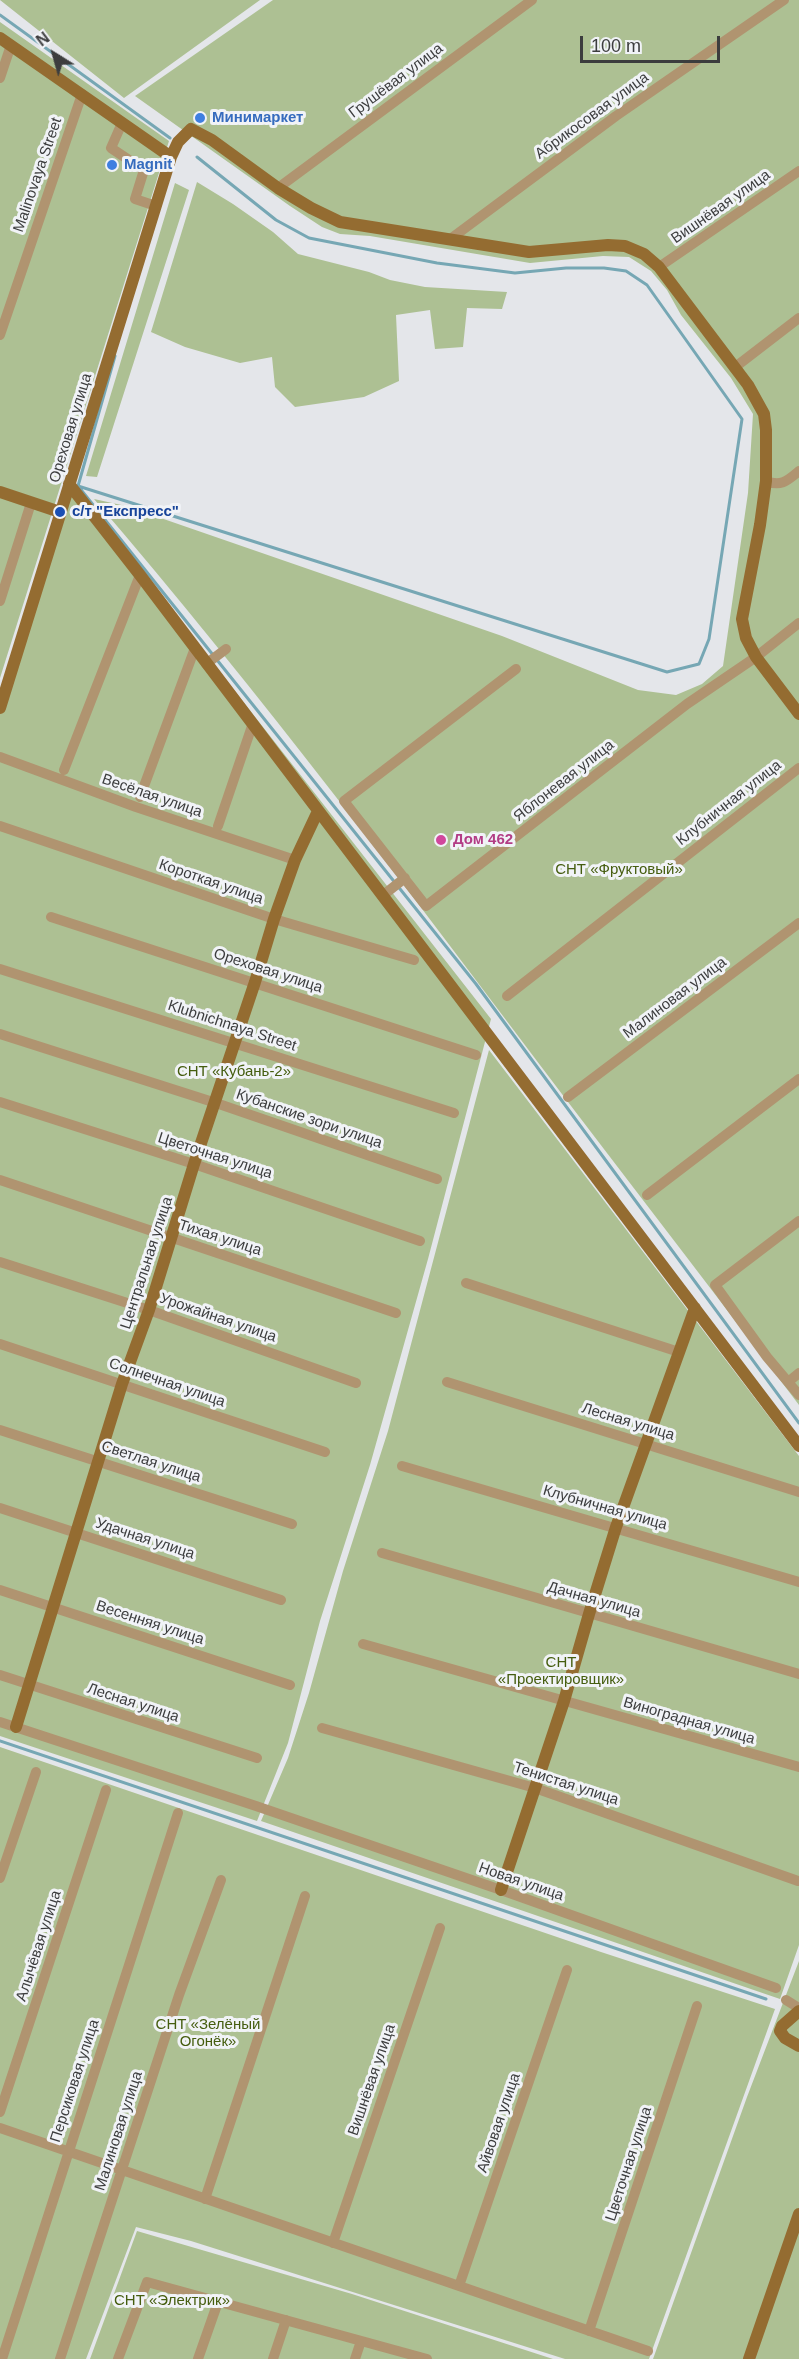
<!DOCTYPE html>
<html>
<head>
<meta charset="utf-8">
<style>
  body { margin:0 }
  #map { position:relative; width:799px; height:2359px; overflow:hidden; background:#e4e6ea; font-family:Arial,sans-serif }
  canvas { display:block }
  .north { position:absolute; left:24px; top:24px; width:60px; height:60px; -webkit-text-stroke:4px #f1f3f7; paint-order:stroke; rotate:323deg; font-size:16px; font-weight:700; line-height:24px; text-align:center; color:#3c3d3e }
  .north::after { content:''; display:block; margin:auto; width:21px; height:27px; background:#3c3d3e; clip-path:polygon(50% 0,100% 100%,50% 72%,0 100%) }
  .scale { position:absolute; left:580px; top:36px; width:140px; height:27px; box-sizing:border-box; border:3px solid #3c3d3e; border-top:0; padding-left:8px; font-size:18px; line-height:21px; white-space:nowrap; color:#3c3d3e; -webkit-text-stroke:4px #f1f3f7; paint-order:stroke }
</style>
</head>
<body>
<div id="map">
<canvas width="799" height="2359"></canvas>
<div class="north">N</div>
<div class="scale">100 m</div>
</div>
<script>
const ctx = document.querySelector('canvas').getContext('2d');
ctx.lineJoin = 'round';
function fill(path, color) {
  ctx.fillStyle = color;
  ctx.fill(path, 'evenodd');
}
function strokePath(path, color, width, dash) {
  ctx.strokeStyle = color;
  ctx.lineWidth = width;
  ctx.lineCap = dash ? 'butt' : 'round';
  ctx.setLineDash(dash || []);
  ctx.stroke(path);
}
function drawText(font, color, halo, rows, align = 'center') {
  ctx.font = font + ' Arial,sans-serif';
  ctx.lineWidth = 6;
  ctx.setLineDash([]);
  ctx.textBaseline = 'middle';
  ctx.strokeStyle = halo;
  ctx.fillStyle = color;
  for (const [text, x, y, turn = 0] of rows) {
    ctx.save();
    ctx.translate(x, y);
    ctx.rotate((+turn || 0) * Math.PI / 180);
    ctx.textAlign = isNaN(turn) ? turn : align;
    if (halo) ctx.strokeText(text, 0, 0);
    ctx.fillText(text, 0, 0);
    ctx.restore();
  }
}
const green = new Path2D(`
  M 0,0 L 260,0 L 124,98 Z
  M 273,0 L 799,0 L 799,1405 C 723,1304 645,1203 568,1102 C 414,898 261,693 94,499 L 126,506 L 502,636 L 638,690 L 676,695 L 702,684 L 723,666 L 748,493 L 753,414 L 731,378 L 681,315 L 667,290 L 651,271 L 629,257 L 603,256 L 530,263 L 370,236 L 340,234 L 322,227 L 290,206 L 135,96 Z
  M 0,22 L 169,141 L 0,678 Z
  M 197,182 L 233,204 L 273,232 L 298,254 L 369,272 L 390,280 L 425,287 L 507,292 L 502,309 L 467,308 L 463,347 L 435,349 L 430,310 L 396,315 L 399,381 L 364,397 L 295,407 L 275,387 L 272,357 L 240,363 L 185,347 L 151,332 Z
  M 175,183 L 189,190 L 97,477 L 86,476 Z
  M 67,476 L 491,1019 L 428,1259 L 370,1465 L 320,1621 L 288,1743 L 257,1821 L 0,1736 L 0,691 Z
  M 489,1050 L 799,1456 L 799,1945 L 780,1999 L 261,1821 L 288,1758 L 309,1693 L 343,1571 L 388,1431 Z
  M 0,1747 L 601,1952 L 775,2009 L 649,2359 L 565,2359 L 191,2241 L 136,2227 L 86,2359 L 0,2359 Z
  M 799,1961 L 799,2359 L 653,2359 L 747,2097 Z
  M 137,2231 L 352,2294 L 553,2359 L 90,2359 Z`);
const stream = new Path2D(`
  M 0,15 L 170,138
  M 115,356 L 78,486 L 476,984 L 799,1423
  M 78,486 L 667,672 L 699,664 L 709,639 L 742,419 L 647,285 L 626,271 L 604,268 L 566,268 L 515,273 L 437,263 L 309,238 L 276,220 L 197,157
  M 0,1741 L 766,1999`);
const street = new Path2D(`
  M 0,78 L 11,45
  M 122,123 L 111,148 L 144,170 L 135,199 L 156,206
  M 278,188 L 532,0
  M 449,240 L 616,116 L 784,0
  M 659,267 L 799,171
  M 0,335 L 82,94
  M 734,368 L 799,318
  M 766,481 C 781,487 787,481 799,471
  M 0,601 L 31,503
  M 206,664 L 226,649
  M 516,669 L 344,801 L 426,906 L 687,704 L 756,657 L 799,623
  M 0,757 L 136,807 L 295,860
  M 64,770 L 140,575
  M 140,797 L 195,648
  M 0,826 L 274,919 L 414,960
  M 218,826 L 252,726
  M 382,896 L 405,878
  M 51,917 L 476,1055
  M 0,969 L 454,1113
  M 507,996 L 799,768
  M 0,1034 L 216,1103 L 437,1179
  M 568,1097 L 799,923
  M 0,1102 L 194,1164 L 420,1241
  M 0,1180 L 396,1313
  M 647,1195 L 799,1079
  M 799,1221 L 715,1285 L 767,1357 L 799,1395
  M 0,1262 L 149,1310 L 356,1383
  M 466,1283 L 679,1352
  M 0,1344 L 325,1452
  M 447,1382 L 799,1492
  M 788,1382 L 799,1373
  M 0,1430 L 292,1524
  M 402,1466 L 799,1582
  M 0,1508 L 281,1600
  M 382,1553 L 799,1674
  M 0,1590 L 290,1685
  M 363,1644 L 799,1767
  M 0,1675 L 257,1758
  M 0,1722 L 256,1806 L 501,1890 L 776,1988
  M 322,1728 L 535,1788 L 798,1881
  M 0,1878 L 36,1772
  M 786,2000 L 799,2008
  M 0,2112 L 106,1790
  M 0,2128 L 648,2351
  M 205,2199 L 305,1896
  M 333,2243 L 440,1928
  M 459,2286 L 567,1970
  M 589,2331 L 697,2006
  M 2,2359 L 178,1813
  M 60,2359 L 179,1995 L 221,1880
  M 118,2359 L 147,2282 L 427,2359
  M 198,2359 L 218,2302
  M 273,2359 L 286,2320
  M 355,2359 L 361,2341`);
const secondary = new Path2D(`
  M 0,38 L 171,157
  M 69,484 L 140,575 L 799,1446
  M 0,492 L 60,512
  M 0,708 L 171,157 L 178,142 L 191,129 L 212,140 L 278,188 L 311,208 L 340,222 L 529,252 L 608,245 L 625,246 L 644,254 L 659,267 L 748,385 L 764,414 L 766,430 L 766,481 L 760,525 L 742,619 L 746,638 L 756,657 L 799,714
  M 16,1727 L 122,1384 L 149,1310 L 194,1164 L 255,982 L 274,919 L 295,860 L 318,811
  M 501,1890 L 564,1701 L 589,1614 L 616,1527 L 695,1308
  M 799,2011 L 782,2026 L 780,2031 L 785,2038 L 799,2046
  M 749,2359 L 799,2214`);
const markers = [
  [200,118,6,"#3f7fe0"],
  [112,165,6,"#3f7fe0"],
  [60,512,6,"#1a4fb4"],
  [441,840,6,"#d1479c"]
];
const streetNames = [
  ["Грушёвая улица",396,81,-37],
  ["Абрикосовая улица",592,116,-36],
  ["Malinovaya Street",38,175,-71],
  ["Вишнёвая улица",721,207,-35],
  ["Ореховая улица",71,428,-73],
  ["Яблоневая улица",564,781,-38],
  ["Весёлая улица",152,796,19],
  ["Клубничная улица",729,803,-38],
  ["Короткая улица",211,882,19],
  ["Ореховая улица",268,971,18],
  ["Малиновая улица",675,998,-37],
  ["Klubnichnaya Street",232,1026,18],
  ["Кубанские зори улица",309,1119,19],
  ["Цветочная улица",215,1156,18],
  ["Тихая улица",220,1238,18],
  ["Центральная улица",147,1263,-72],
  ["Урожайная улица",218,1318,19],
  ["Солнечная улица",167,1383,19],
  ["Лесная улица",628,1422,17],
  ["Светлая улица",151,1462,18],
  ["Клубничная улица",605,1508,16],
  ["Удачная улица",145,1539,18],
  ["Дачная улица",594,1600,16],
  ["Весенняя улица",150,1623,18],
  ["Лесная улица",133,1703,18],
  ["Виноградная улица",689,1721,16],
  ["Тенистая улица",566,1784,18],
  ["Новая улица",521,1882,19],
  ["Алычёвая улица",39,1946,-72],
  ["Вишнёвая улица",372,2080,-71],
  ["Персиковая улица",75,2081,-72],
  ["Айвовая улица",499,2123,-71],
  ["Малиновая улица",119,2131,-72],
  ["Цветочная улица",629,2164,-72]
];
const shopNames = [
  ["Минимаркет",212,118],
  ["Magnit",124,165]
];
const transitNames = [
  ["с/т \"Експресс\"",72,512]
];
const hotelNames = [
  ["Дом 462",453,840]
];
const parkNames = [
  ["СНТ «Фруктовый»",619,870],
  ["СНТ «Кубань-2»",234,1072],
  ["СНТ",561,1663],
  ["«Проектировщик»",561,1680],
  ["СНТ «Зелёный",208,2025],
  ["Огонёк»",208,2042],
  ["СНТ «Электрик»",172,2301]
];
fill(green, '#adc093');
strokePath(stream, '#76a7b4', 3);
strokePath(street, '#b09470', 10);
strokePath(secondary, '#946c31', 12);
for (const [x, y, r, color] of markers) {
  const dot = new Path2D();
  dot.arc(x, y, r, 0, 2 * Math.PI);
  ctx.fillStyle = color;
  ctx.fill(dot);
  strokePath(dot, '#f1f3f7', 2);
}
drawText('15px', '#3c3d3e', '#f1f3f7', streetNames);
drawText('bold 15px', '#366cbe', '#f1f3f7', shopNames, 'left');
drawText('bold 15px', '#164399', '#f1f3f7', transitNames, 'left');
drawText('bold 15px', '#b23c85', '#f1f3f7', hotelNames, 'left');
drawText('15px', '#455d0f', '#f1f3f7', parkNames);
</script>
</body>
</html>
